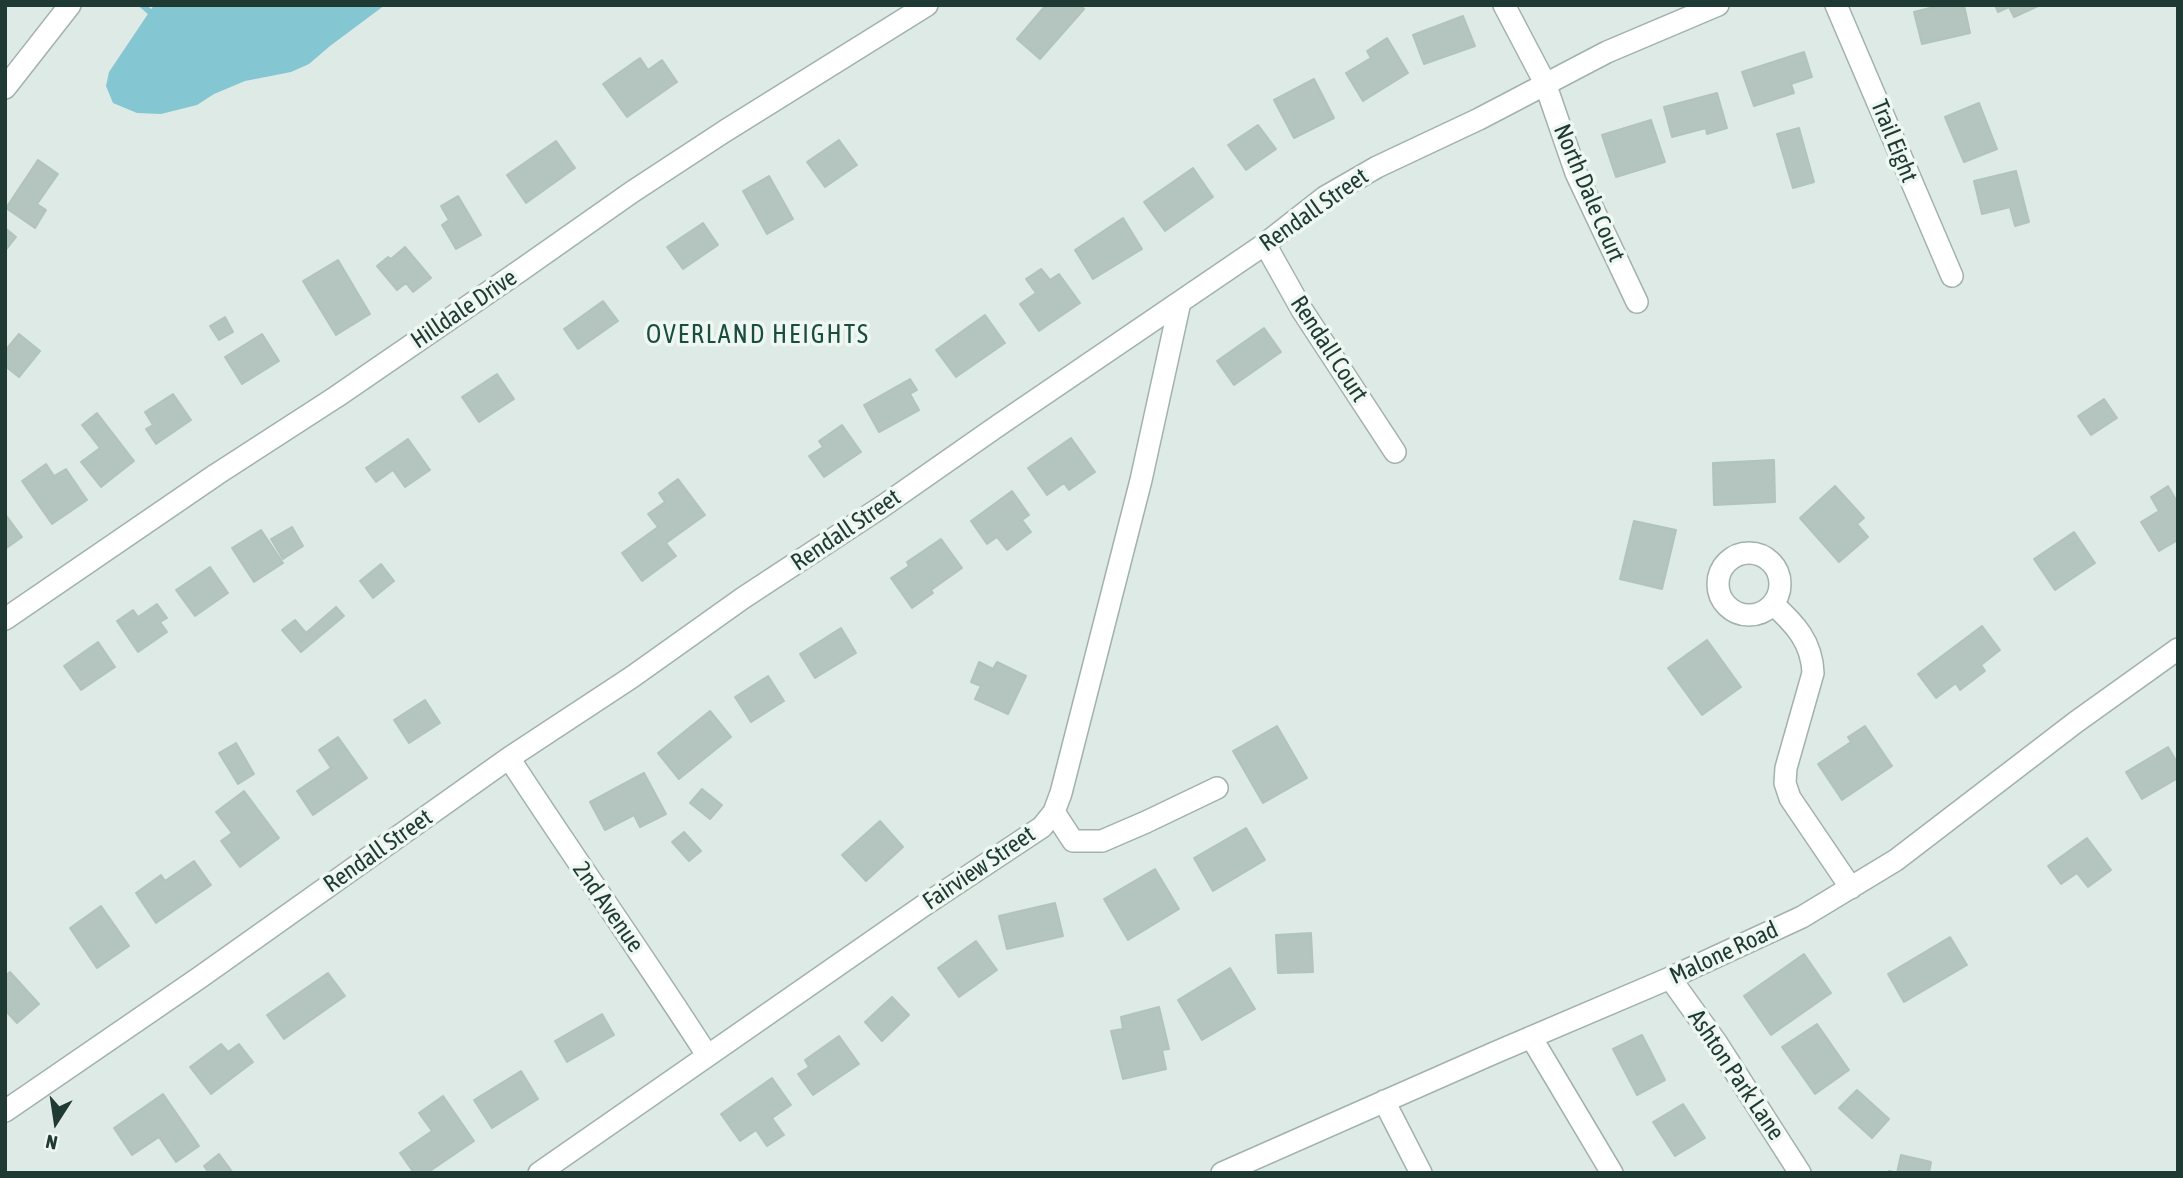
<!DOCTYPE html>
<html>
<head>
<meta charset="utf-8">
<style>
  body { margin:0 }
  #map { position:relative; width:2183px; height:1178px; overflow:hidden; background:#deeae5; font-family:"Asap Condensed",sans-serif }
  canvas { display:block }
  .frame { position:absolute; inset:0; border:7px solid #1f3a33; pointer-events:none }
  .north { position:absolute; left:21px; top:1087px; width:70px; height:70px; -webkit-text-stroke:5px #eef7f2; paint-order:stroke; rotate:192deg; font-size:19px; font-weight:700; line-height:28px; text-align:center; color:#1f3a33 }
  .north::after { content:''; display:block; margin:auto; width:24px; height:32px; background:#1f3a33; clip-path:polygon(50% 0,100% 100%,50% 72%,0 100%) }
</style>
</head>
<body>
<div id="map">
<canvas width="2183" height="1178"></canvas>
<div class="frame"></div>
<div class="north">N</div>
</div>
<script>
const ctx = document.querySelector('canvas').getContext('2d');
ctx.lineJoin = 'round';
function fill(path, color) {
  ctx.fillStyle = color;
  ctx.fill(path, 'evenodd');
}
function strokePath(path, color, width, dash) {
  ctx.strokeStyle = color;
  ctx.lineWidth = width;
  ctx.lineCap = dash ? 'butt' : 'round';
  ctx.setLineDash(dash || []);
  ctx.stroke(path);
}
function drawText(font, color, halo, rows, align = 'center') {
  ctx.font = font + ' "Asap Condensed",sans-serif';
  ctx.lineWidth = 7;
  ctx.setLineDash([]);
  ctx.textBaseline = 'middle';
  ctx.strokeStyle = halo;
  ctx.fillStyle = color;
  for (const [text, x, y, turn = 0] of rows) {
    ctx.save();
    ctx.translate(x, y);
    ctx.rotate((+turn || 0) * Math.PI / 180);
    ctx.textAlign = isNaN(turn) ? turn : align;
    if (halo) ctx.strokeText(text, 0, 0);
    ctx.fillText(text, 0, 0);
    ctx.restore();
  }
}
const water = new Path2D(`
  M 154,5 L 385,5 L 330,46 L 309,64 L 291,72 L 245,81 L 214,94 L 197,105 L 161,114 L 137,113 L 113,103 L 106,86 L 109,72 Z`);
const stream = new Path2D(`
  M 142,5 L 150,12 L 158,13`);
const building = new Path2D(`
  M 1046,5 L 1080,5 L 1084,9 L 1040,59 L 1017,39 Z
  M 1942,5 L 1964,5 L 1970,33 L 1922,44 L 1914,12 Z
  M 1995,5 L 2038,5 L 2038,6 L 2014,17 L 2009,7 L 1998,12 Z
  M 1463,16 L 1475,46 L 1424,64 L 1413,35 Z
  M 1387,38 L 1408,73 L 1363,101 L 1346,73 L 1371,58 L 1367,51 Z
  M 1804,52 L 1812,77 L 1791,84 L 1794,93 L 1754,106 L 1742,72 Z
  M 640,58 L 648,70 L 662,60 L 677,82 L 627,117 L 603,84 Z
  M 1314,79 L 1334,118 L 1294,138 L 1274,100 Z
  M 1717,93 L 1727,128 L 1707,134 L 1706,128 L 1672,137 L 1664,107 Z
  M 1979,103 L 1997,149 L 1964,162 L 1945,117 Z
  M 1651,120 L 1665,162 L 1616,177 L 1602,135 Z
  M 1258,125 L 1276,149 L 1246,170 L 1228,145 Z
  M 1799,128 L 1814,182 L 1793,188 L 1777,134 Z
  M 839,140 L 857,165 L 825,187 L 807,162 Z
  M 556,141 L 575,168 L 526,203 L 507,175 Z
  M 38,160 L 58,174 L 37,204 L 46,210 L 35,228 L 6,208 Z
  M 1193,168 L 1213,197 L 1165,231 L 1144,202 Z
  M 2016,171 L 2029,222 L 2015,226 L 2010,207 L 1982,214 L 1974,181 Z
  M 769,176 L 793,219 L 767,234 L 743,191 Z
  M 458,196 L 481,235 L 456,249 L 442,225 L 449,220 L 441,206 Z
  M 1123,218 L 1142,249 L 1093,279 L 1075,250 Z
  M 703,223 L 718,245 L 683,269 L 667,247 Z
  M 5,228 L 16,237 L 5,251 Z
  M 405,247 L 431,278 L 413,292 L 406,283 L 397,290 L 377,266 L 388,257 L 391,259 Z
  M 338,260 L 370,314 L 336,335 L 303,281 Z
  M 1041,269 L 1050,280 L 1059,274 L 1080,303 L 1039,331 L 1020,304 L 1036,293 L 1026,279 Z
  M 603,301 L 618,321 L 578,349 L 564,329 Z
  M 985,315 L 1005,343 L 956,377 L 936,350 Z
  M 225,317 L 233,332 L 219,340 L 210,326 Z
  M 1264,328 L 1281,352 L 1234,385 L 1217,361 Z
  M 19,334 L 40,351 L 19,377 L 5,366 L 5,351 Z
  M 262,334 L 279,361 L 242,384 L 225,357 Z
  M 497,374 L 514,399 L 479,422 L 462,397 Z
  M 910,379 L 917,390 L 910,394 L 919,410 L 879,432 L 864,405 Z
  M 173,394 L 191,420 L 156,444 L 146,429 L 153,425 L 145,412 Z
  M 2104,399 L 2117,418 L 2091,435 L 2078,416 Z
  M 97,413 L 134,461 L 101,487 L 81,462 L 100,448 L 82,425 Z
  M 842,425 L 861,452 L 824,477 L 809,456 L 823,447 L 819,441 Z
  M 1071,438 L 1095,472 L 1069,490 L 1064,483 L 1047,495 L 1028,468 Z
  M 408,439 L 430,470 L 405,487 L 393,470 L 376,482 L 366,468 Z
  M 1774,460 L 1775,502 L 1714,505 L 1713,463 Z
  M 46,464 L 54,476 L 66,469 L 87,500 L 52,524 L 22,481 Z
  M 678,479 L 705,515 L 666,543 L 676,556 L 642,581 L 622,553 L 658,527 L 648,514 L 665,502 L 659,493 Z
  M 1835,486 L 1864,518 L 1857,524 L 1868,537 L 1839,562 L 1800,518 Z
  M 2168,486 L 2176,500 L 2178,499 L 2178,540 L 2159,551 L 2141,522 L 2159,511 L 2151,497 Z
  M 1012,491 L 1029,515 L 1022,520 L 1031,532 L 1007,550 L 997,537 L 987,544 L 971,521 Z
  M 5,514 L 22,537 L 5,549 Z
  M 1634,521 L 1676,530 L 1662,589 L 1620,579 Z
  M 292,527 L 303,546 L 283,559 L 271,539 Z
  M 261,530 L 283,563 L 254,582 L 232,548 Z
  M 2074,532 L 2095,563 L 2055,590 L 2034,559 Z
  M 941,539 L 962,568 L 931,590 L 933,593 L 912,608 L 891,578 L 909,566 L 907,562 Z
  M 381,564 L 394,581 L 373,598 L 360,581 Z
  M 210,567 L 228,593 L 195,616 L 176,590 Z
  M 157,604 L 167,618 L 160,622 L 167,632 L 138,652 L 117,621 L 133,610 L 138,617 Z
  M 336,607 L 344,616 L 301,652 L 282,630 L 295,620 L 306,633 Z
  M 1982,626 L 2000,650 L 1981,665 L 1985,671 L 1960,690 L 1956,683 L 1936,698 L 1918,674 Z
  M 841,628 L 856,653 L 815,678 L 800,654 Z
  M 1707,640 L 1741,687 L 1702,715 L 1668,668 Z
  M 98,642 L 115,667 L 81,690 L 64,666 Z
  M 979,662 L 993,669 L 997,662 L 1026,676 L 1008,714 L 975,699 L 981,686 L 971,682 Z
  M 768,676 L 784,701 L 751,722 L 735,697 Z
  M 425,700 L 440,723 L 409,743 L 394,720 Z
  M 710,711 L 731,737 L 679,779 L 658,753 Z
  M 1277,726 L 1307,778 L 1263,803 L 1233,751 Z
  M 1865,726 L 1892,766 L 1842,800 L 1818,764 L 1851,742 L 1848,737 Z
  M 338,737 L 367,778 L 313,815 L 297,791 L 331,768 L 319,750 Z
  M 236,743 L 254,774 L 238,784 L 219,753 Z
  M 2168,747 L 2178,764 L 2178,778 L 2142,799 L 2126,772 Z
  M 644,773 L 666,814 L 640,827 L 634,815 L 605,830 L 590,802 Z
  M 702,789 L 722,805 L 710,819 L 690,803 Z
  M 244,791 L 279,838 L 240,867 L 221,841 L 232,833 L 216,812 Z
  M 880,821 L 903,847 L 866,881 L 842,855 Z
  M 1246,828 L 1265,860 L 1213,891 L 1194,858 Z
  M 684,832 L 701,851 L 689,861 L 672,842 Z
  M 2087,838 L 2111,870 L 2088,887 L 2077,873 L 2061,884 L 2048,866 Z
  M 194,861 L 211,885 L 156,923 L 136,893 L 161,875 L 165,881 Z
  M 1155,869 L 1179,909 L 1128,940 L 1104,899 Z
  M 1055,903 L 1063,936 L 1007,949 L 999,916 Z
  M 101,906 L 129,946 L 97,968 L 70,928 Z
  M 1311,933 L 1313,972 L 1278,973 L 1276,935 Z
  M 1950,937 L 1967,965 L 1904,1002 L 1888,974 Z
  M 976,941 L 997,970 L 959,997 L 938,968 Z
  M 1804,954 L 1831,993 L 1771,1035 L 1744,996 Z
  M 1230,968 L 1255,1009 L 1202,1040 L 1178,1000 Z
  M 10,972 L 39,1004 L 17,1023 L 5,1010 L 5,976 Z
  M 328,973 L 345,996 L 284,1039 L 267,1015 Z
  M 892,997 L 909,1015 L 882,1041 L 865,1022 Z
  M 1159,1007 L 1169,1049 L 1162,1050 L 1166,1069 L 1123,1079 L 1111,1031 L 1123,1029 L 1121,1017 Z
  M 602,1014 L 614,1035 L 567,1062 L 555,1041 Z
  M 1817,1024 L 1849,1070 L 1815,1094 L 1782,1047 Z
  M 1642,1035 L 1665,1080 L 1637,1095 L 1613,1049 Z
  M 839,1036 L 859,1064 L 813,1095 L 798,1074 L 809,1067 L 805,1060 Z
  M 221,1044 L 228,1052 L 239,1044 L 253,1062 L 211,1094 L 190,1067 Z
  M 521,1071 L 538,1099 L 492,1128 L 474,1100 Z
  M 772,1078 L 791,1105 L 772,1118 L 784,1135 L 767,1146 L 756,1130 L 740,1141 L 721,1114 Z
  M 1857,1090 L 1889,1119 L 1872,1138 L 1839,1108 Z
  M 163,1094 L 199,1146 L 176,1162 L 159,1137 L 132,1155 L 114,1128 Z
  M 443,1096 L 474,1141 L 427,1173 L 414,1173 L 400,1153 L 432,1131 L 419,1113 Z
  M 1683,1104 L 1705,1138 L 1675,1156 L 1653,1122 Z
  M 219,1154 L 233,1173 L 209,1173 L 204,1166 Z
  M 1901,1155 L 1931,1162 L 1929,1173 L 1888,1173 L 1889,1171 L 1897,1173 Z`);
const minor = new Path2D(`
  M 1504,5 L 1545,83 L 1576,173 L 1637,302
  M 1836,5 L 1952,276
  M 5,88 L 70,5
  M 1265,244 L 1302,310 L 1395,452
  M1718 584a31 31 0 1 1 62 0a31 31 0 1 1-62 0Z
  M 1773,604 C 1795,624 1812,642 1813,673 L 1786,768 L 1785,783 L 1790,798 L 1851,888
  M 5,619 L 217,474 L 336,397 L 521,270 L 632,192 L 725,131 L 927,5
  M 509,758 C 574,858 643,955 707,1055
  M 1054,812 L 1073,841 L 1102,841 L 1146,822 L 1217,788
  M 1670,978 L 1716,1042 L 1800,1173
  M 1531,1037 L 1612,1173
  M 1384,1101 L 1421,1173
  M 5,1111 L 199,978 L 509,758 L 632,677 L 743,598 L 883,506 L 999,425 L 1265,244 L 1325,197 L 1377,167 L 1479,119 L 1607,52 L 1718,5
  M 539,1173 L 923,906 L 1042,827 L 1054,812 L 1061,793 L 1141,480 L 1180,302
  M 1222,1173 L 1494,1053 L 1670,978 L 1802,917 L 1896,860 L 2076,722 L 2178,649`);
const streetNames = [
  ["Trail Eight",1894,141,68],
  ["North Dale Court",1589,193,67],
  ["Rendall Street",1314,210,-35],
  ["Hilldale Drive",464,309,-34],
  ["Rendall Court",1329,349,57],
  ["Rendall Street",846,530,-34],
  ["Rendall Street",378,851,-35],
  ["Fairview Street",979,868,-34],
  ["2nd Avenue",608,907,55],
  ["Malone Road",1724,953,-25],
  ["Ashton Park Lane",1736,1075,56]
];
const neighbourhoodNames = [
  ["OVERLAND HEIGHTS",758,335]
];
fill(water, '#84c6d1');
strokePath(stream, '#84c6d1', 6);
fill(building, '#b3c5be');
strokePath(building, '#b1c4bc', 2);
strokePath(minor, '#a1b2ac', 24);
strokePath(minor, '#fff', 21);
drawText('24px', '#1f3a33', '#eef7f2', streetNames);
ctx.letterSpacing = '2px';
drawText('26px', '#1b4c40', '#eef7f2', neighbourhoodNames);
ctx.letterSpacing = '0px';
</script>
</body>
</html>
